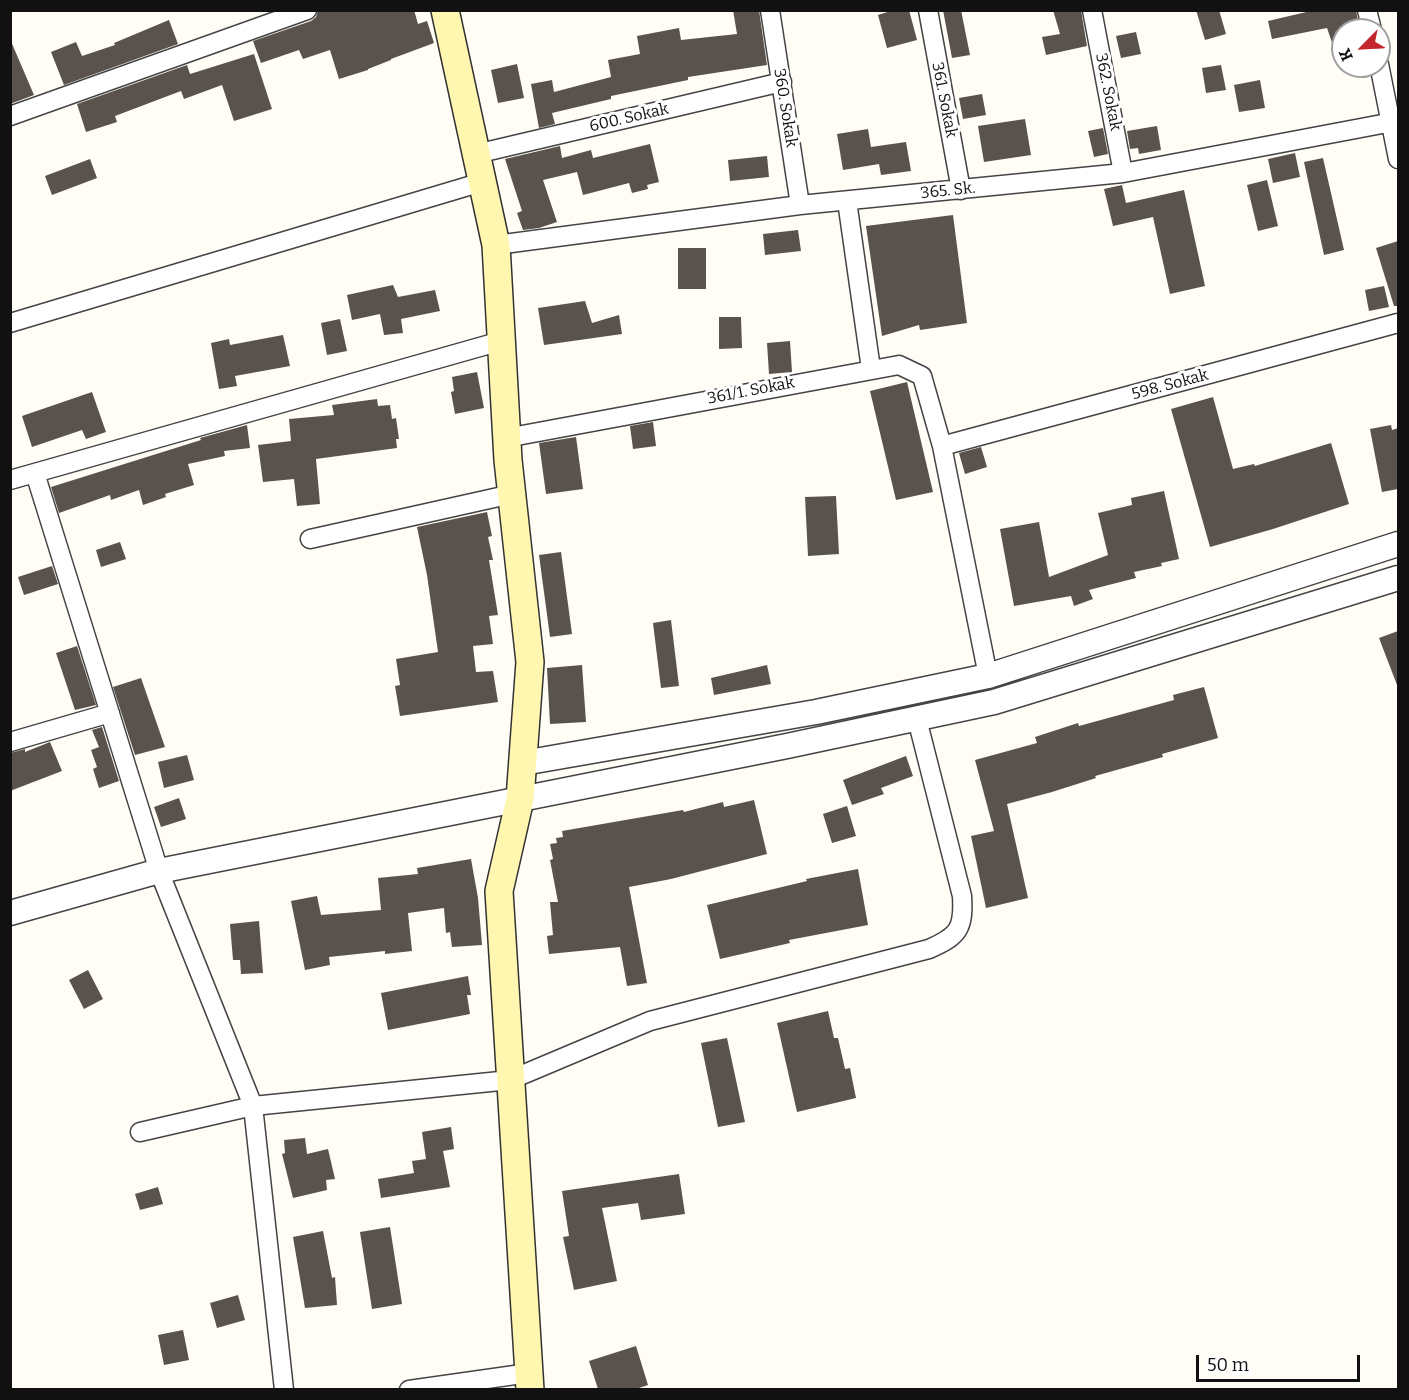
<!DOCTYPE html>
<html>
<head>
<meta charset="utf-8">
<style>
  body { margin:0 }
  #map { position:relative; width:1409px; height:1400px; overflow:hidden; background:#fffdf5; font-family:Bitter,serif }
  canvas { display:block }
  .frame { position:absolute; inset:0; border:12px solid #111; pointer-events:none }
  .north { position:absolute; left:1331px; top:18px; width:60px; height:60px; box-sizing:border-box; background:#fff; border:2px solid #a0a0a0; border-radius:50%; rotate:246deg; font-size:16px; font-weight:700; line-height:24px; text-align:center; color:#111 }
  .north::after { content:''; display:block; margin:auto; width:21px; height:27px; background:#c4262e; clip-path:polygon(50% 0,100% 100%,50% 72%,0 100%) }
  .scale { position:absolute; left:1196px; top:1355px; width:164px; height:27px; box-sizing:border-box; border:3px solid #111; border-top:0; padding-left:8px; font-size:18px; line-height:21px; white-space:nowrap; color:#111; -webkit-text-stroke:4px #fff; paint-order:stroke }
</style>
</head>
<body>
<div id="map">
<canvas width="1409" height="1400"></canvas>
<div class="frame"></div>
<div class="north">K</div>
<div class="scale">50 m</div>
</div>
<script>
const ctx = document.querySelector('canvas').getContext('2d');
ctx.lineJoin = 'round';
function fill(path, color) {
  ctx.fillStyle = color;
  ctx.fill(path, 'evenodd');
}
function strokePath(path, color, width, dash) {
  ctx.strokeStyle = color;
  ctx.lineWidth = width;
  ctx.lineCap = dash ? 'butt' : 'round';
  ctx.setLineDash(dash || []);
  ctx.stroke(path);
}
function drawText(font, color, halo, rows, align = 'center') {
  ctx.font = font + ' Bitter,serif';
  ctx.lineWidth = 6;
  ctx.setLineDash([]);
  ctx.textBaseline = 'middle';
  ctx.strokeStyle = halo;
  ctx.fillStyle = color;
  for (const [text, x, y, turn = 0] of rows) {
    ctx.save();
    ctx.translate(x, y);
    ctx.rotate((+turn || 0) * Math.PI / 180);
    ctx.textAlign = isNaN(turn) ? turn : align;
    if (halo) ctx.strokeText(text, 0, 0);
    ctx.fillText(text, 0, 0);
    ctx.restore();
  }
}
const building = new Path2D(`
  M 318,10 L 414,10 L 418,24 L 427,21 L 434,43 L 391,59 L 391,60 L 368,69 L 368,70 L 339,79 L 330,50 L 303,59 L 299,50 L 261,63 L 253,41 L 311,21 L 316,17 Z
  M 733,10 L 759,10 L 767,65 L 688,77 L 688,80 L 611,96 L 611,99 L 552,113 L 555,124 L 539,128 L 531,84 L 552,80 L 554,92 L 611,77 L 608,60 L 640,54 L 637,36 L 679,28 L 681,40 L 737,34 Z
  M 894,10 L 909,10 L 917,40 L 887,48 L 878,15 Z
  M 943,10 L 961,10 L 970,55 L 952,58 Z
  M 1053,10 L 1081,10 L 1087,46 L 1046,55 L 1042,37 L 1060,34 Z
  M 1196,10 L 1219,10 L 1226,34 L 1205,40 Z
  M 1315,10 L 1356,10 L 1358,21 L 1343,24 L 1343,66 L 1340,66 L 1327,28 L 1272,39 L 1268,21 Z
  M 169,20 L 178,44 L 64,85 L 51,52 L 76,42 L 82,56 L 115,45 L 114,43 Z
  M 1136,32 L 1141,54 L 1121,58 L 1116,36 Z
  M 10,39 L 34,95 L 10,104 Z
  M 254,54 L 272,109 L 234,121 L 222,85 L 184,99 L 181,91 L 115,116 L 117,122 L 86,132 L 77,104 L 187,65 L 190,74 Z
  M 517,64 L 524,98 L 498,103 L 491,70 Z
  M 1221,65 L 1226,90 L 1206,93 L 1202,68 Z
  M 1260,80 L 1265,108 L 1239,112 L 1234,85 Z
  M 982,94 L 986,115 L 963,119 L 959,98 Z
  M 1025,119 L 1031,155 L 984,162 L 978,126 Z
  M 1157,126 L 1161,150 L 1139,154 L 1138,148 L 1130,149 L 1127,131 Z
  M 1103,128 L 1108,154 L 1094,157 L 1088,131 Z
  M 868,129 L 871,147 L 906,142 L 911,171 L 881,175 L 879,164 L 843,170 L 837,134 Z
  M 650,144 L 659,182 L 647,185 L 648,189 L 632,193 L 629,183 L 583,195 L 577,172 L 543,180 L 557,222 L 539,228 L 523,230 L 517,213 L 522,211 L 505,159 L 560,146 L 562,158 L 591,150 L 593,158 Z
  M 1295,153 L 1300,177 L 1273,183 L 1268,159 Z
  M 767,156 L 769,177 L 730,181 L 728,160 Z
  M 1323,158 L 1344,250 L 1324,255 L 1304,162 Z
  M 90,159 L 97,178 L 52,195 L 45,176 Z
  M 1267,180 L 1278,226 L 1258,231 L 1247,185 Z
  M 1122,185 L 1126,203 L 1184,190 L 1205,286 L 1170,294 L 1153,217 L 1113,226 L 1104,189 Z
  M 953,215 L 967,323 L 920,330 L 919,325 L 882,336 L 866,226 Z
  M 798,230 L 801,251 L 765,255 L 763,234 Z
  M 1398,241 L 1398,306 L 1394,306 L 1376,248 Z
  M 678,248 L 706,248 L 706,289 L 678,289 Z
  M 393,285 L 398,297 L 435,290 L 440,311 L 401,319 L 403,333 L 384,335 L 380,314 L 352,320 L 347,295 Z
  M 1384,286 L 1389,307 L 1369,311 L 1365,290 Z
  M 585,301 L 592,323 L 619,315 L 622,334 L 544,345 L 538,308 Z
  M 719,317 L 741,317 L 742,348 L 719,349 Z
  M 340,319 L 347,351 L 327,355 L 321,323 Z
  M 283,335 L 290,366 L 235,376 L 237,386 L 219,389 L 211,343 L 229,339 L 230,345 Z
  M 790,341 L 792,372 L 769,374 L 767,343 Z
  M 477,372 L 484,408 L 455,414 L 451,392 L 454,391 L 452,377 Z
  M 907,382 L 933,492 L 896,500 L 870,391 Z
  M 92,392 L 106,432 L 86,439 L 82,430 L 32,447 L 22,416 Z
  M 1213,397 L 1233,469 L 1254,464 L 1255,466 L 1331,443 L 1349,504 L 1273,529 L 1210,547 L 1171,409 Z
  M 377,399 L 378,406 L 390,405 L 392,419 L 396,418 L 399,439 L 396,439 L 397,448 L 316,459 L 320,504 L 297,506 L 294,479 L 263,482 L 258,445 L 291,441 L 289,419 L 334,415 L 332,405 Z
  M 653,422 L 656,446 L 633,449 L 630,426 Z
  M 247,425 L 250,448 L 224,451 L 225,456 L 188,464 L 194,485 L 165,494 L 166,497 L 143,505 L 139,490 L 111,500 L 110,495 L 59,513 L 51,487 L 201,440 L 200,438 Z
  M 1391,425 L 1392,430 L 1398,428 L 1398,489 L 1382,492 L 1370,429 Z
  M 576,437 L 583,489 L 546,494 L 539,443 Z
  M 981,447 L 987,467 L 965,474 L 959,453 Z
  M 1164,491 L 1179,559 L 1161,563 L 1162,566 L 1134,572 L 1136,578 L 1089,590 L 1093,599 L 1074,606 L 1071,596 L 1014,606 L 1000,529 L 1039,522 L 1049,577 L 1108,555 L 1098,513 L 1132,505 L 1131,498 Z
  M 836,496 L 839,554 L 808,556 L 805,497 Z
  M 487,512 L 492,536 L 488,537 L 493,560 L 489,560 L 498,615 L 489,616 L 493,644 L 473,646 L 476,672 L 493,671 L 498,702 L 400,716 L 395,686 L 400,685 L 396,659 L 438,652 L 427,575 L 417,527 Z
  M 120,542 L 126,559 L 101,567 L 96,550 Z
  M 561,552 L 572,634 L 550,637 L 539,555 Z
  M 52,566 L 58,584 L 24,595 L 18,577 Z
  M 671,620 L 679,686 L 661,688 L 653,623 Z
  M 1398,631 L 1398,685 L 1397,685 L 1379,638 Z
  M 77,646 L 96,705 L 75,710 L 56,653 Z
  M 582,665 L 586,722 L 550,724 L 547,668 Z
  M 767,665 L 771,684 L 714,695 L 711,678 Z
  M 141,678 L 165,747 L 135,755 L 113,687 Z
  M 1204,687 L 1218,738 L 1162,754 L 1163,757 L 1095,776 L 1096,778 L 1052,792 L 1007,804 L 1028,898 L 986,908 L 971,836 L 994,831 L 975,760 L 1037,743 L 1035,737 L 1078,723 L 1079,726 L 1174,700 L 1173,695 Z
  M 102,727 L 119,781 L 99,788 L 93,769 L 97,767 L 91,750 L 99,747 L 92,730 Z
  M 50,742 L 62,771 L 10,791 L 10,753 L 25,749 L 25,752 Z
  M 187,755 L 194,780 L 164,788 L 158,762 Z
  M 906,756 L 913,776 L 881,788 L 884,794 L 852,805 L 843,780 Z
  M 179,798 L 186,819 L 161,827 L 154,807 Z
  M 754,800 L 767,854 L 671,879 L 629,887 L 647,983 L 627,986 L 620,947 L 549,954 L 547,936 L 553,935 L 550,902 L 558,902 L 550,860 L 553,859 L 550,844 L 557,843 L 556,838 L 563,837 L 562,831 L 683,810 L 684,812 L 723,802 L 724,807 Z
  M 847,806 L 856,836 L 832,843 L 823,814 Z
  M 471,859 L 478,898 L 482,945 L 452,947 L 450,932 L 446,933 L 444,908 L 408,913 L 412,951 L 385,954 L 385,951 L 329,957 L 330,965 L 305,970 L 291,901 L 317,896 L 321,915 L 381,910 L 378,878 L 418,874 L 417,868 Z
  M 858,869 L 868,925 L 789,940 L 790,943 L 720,959 L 707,905 L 807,881 L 806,879 Z
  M 259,921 L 263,973 L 241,974 L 240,960 L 233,960 L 230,924 Z
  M 88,970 L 103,999 L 84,1009 L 69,980 Z
  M 468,976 L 471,995 L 467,995 L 470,1014 L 388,1030 L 381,993 Z
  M 828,1011 L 834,1038 L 838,1038 L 845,1069 L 850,1068 L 856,1098 L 797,1112 L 777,1023 Z
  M 727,1038 L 745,1122 L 718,1127 L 701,1043 Z
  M 451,1127 L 454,1149 L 443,1151 L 450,1187 L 381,1198 L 378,1179 L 414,1173 L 412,1161 L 426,1159 L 422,1132 Z
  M 305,1138 L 307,1154 L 328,1149 L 335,1179 L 326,1180 L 327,1190 L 293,1198 L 282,1154 L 285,1153 L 284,1140 Z
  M 679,1174 L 685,1214 L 641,1220 L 638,1203 L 602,1208 L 617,1281 L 574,1290 L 563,1237 L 569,1236 L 562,1191 Z
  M 158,1187 L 163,1204 L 140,1210 L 135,1194 Z
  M 390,1227 L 402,1304 L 372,1309 L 360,1232 Z
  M 323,1231 L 332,1278 L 335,1277 L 337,1305 L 305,1308 L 293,1237 Z
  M 238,1295 L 245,1320 L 217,1328 L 210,1303 Z
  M 183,1330 L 189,1360 L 164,1365 L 158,1335 Z
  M 636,1346 L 648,1385 L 636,1389 L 598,1389 L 589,1361 Z`);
const minor = new Path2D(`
  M 770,10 L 800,205
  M 928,10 L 961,190
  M 1092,10 L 1123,173
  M 1367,10 L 1372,30
  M 1379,64 L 1398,159
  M 10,116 L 307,10
  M 476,154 L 782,82
  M 847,201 L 871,369
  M 496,245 L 800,205 L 1123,173 L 1398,121
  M 10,323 L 482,182
  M 506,438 L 899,365 L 922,376 L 942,446 L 988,676
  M 942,446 L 1398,323
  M 35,473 L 159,871 L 253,1106 L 284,1390
  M 10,480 L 501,341
  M 310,539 L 512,494
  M 10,742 L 110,713
  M 140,1132 L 253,1106 L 510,1080 L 650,1021 L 929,949 C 959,936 964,928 962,896 L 917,719
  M 409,1390 L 529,1373`);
const tertiary = new Path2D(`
  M 523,763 L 816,712 L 988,676 L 1398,544
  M 10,913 L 159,871 L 787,746 L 994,702 L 1398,578`);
const secondary = new Path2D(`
  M 445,10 L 496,245 L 508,460 L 530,662 L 520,799 L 499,891 L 530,1390`);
const streetNames = [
  ["362. Sokak",1108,92,79],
  ["361. Sokak",944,100,79],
  ["360. Sokak",785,108,81],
  ["600. Sokak",629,118,-13],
  ["365. Sk.",948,191,-6],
  ["598. Sokak",1170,385,-15],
  ["361/1. Sokak",751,391,-11]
];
fill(building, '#5a524d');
strokePath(minor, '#444', 21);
strokePath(tertiary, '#444', 27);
strokePath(secondary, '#333', 30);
strokePath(minor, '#fff', 18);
strokePath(tertiary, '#fff', 24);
strokePath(secondary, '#fff6b0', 27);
drawText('16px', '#111', '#fff', streetNames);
</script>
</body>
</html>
